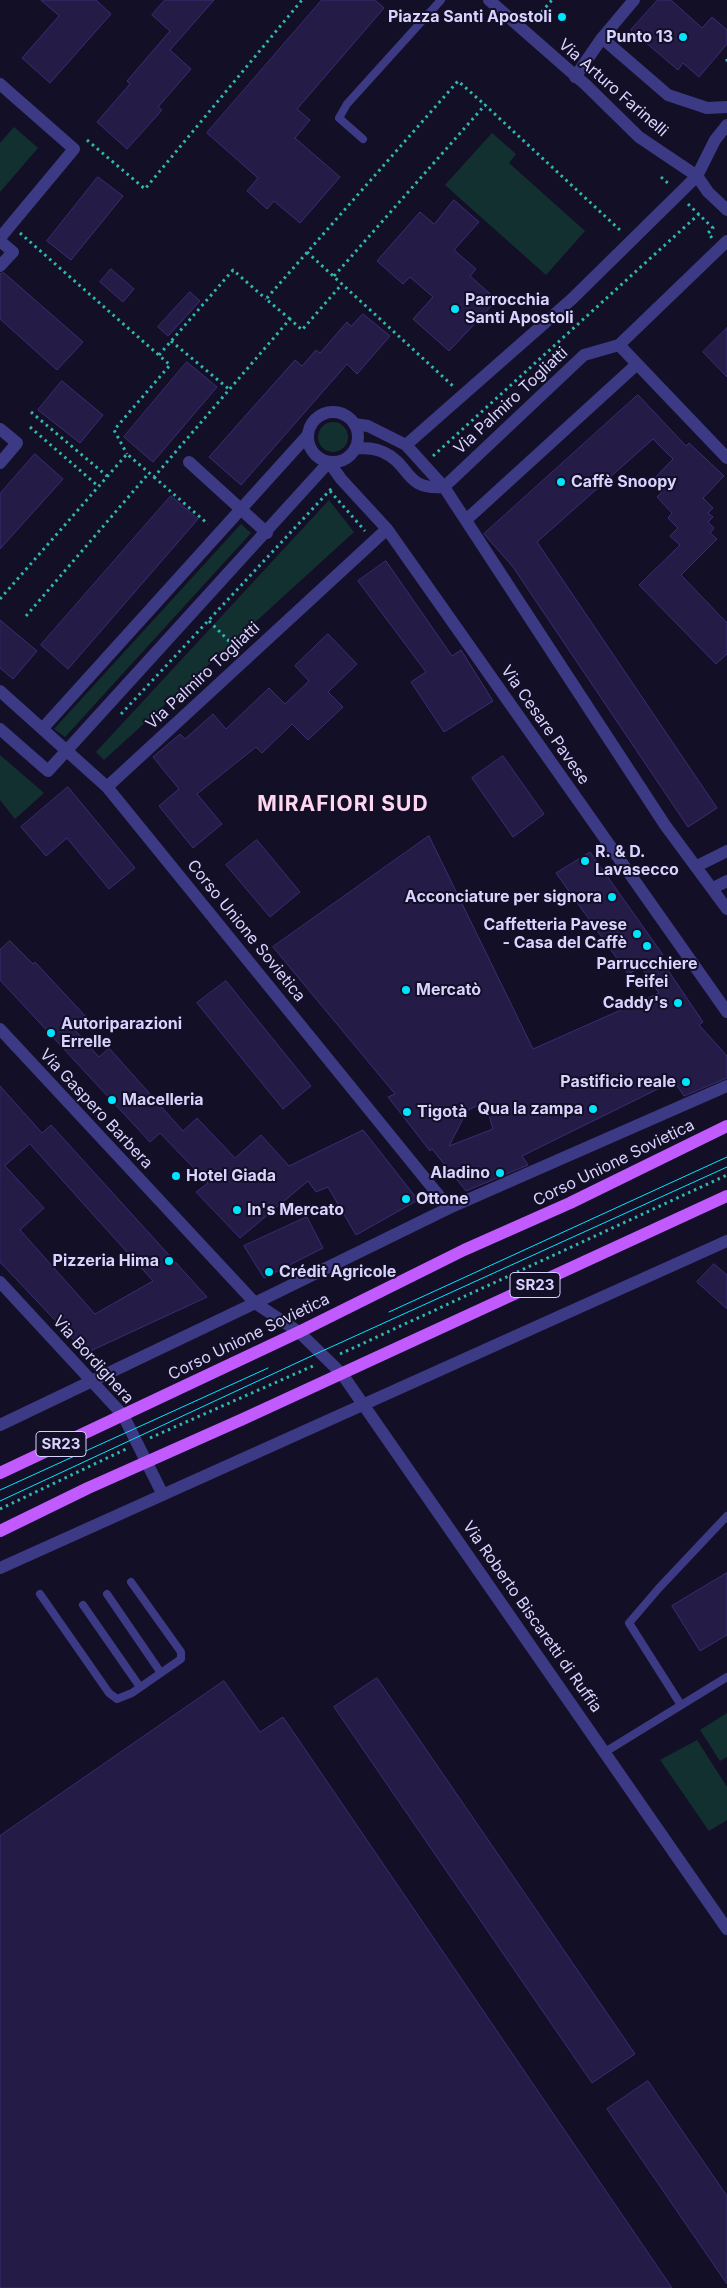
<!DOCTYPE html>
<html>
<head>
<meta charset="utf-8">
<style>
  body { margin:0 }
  canvas { display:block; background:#130f26 }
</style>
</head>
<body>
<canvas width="727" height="2288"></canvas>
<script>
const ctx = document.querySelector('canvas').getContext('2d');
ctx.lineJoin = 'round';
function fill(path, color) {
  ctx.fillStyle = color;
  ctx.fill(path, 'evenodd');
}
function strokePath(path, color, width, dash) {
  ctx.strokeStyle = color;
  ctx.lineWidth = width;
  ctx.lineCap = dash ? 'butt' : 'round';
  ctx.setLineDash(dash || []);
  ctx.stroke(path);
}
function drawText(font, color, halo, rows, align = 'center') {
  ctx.font = font + ' Inter,sans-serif';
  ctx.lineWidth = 4;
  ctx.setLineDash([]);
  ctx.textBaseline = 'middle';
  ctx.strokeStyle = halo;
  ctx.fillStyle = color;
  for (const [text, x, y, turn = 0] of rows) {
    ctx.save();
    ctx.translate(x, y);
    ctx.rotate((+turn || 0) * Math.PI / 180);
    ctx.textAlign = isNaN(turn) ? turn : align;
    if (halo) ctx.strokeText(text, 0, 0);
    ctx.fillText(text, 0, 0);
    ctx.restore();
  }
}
const green = new Path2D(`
  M 14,127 L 38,148 L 0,192 L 0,143 Z
  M 492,133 L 516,154 L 509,163 L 585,231 L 546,275 L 445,185 Z
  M318 437a15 15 0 1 1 30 0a15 15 0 1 1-30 0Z
  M 329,500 L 354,532 L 104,760 L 96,752 Z
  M 241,524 L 251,533 L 65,737 L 54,729 Z
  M 0,755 L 44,793 L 15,819 L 0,800 Z
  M 727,1713 L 727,1757 L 720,1761 L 700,1730 Z
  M 697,1740 L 727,1787 L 727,1820 L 709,1831 L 660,1760 Z`);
const building = new Path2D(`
  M 41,0 L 96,0 L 111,14 L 50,83 L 22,58 L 59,16 Z
  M 165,0 L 214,0 L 170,50 L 191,69 L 158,107 L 162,110 L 127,149 L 97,122 L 130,84 L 127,81 L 170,31 L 152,15 Z
  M 322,0 L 375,0 L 384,8 L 297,109 L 310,120 L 295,138 L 340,177 L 300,223 L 274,201 L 267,209 L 247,191 L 258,178 L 207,133 Z
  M 658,0 L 671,0 L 702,28 L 712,17 L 727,30 L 727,44 L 699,77 L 683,63 L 678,70 L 631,30 Z
  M 98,177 L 123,196 L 71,260 L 47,241 Z
  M 454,200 L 479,222 L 454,250 L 476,269 L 470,276 L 497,300 L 449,351 L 413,319 L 433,297 L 410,277 L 403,284 L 377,261 L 420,212 L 434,224 Z
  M 111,269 L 134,289 L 123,302 L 100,282 Z
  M 4,273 L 83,342 L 57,370 L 0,319 L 0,274 Z
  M 190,292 L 200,301 L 168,336 L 158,327 Z
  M 363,314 L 390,336 L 357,374 L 347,364 L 241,485 L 209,457 L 295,360 L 302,366 L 316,350 L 320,353 L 347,322 L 351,326 Z
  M 727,328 L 727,377 L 703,352 Z
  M 187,362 L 217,387 L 153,462 L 124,437 Z
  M 62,381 L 103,415 L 80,443 L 38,410 Z
  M 638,395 L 686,446 L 689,443 L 724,476 L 703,498 L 713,508 L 708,513 L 713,517 L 708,522 L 714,528 L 710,533 L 717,539 L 681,575 L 727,623 L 727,654 L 716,664 L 639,585 L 680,545 L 670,536 L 678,528 L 668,518 L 672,513 L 657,497 L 662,492 L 651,482 L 673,459 L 653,439 L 537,542 L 717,808 L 688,827 L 513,567 L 484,534 Z
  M 35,454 L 63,479 L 0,549 L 0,494 Z
  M 171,496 L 198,519 L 68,669 L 41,645 Z
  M 386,561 L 452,656 L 461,650 L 493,701 L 444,732 L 411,682 L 426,672 L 358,581 Z
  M 0,620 L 37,651 L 13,679 L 0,668 Z
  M 328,634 L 357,664 L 328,692 L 343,707 L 308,740 L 292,724 L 262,753 L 256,747 L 197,794 L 222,824 L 193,848 L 159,806 L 179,789 L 153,757 L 180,734 L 185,739 L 213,714 L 226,729 L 269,688 L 285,704 L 309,681 L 295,666 Z
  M 503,756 L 544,814 L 513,837 L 472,778 Z
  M 68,787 L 135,868 L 109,889 L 67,838 L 46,856 L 21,827 Z
  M 429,836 L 533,1049 L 659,993 L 641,967 L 628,974 L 556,873 L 590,852 L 663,955 L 659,957 L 703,1022 L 699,1025 L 727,1056 L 727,1078 L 684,1096 L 674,1081 L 522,1156 L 528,1165 L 466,1191 L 432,1149 L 430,1151 L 388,1097 L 395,1094 L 273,947 ZM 485,1102 L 493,1129 L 449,1146 L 467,1111 Z
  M 257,840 L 300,892 L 270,917 L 226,865 Z
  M 10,941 L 33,964 L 35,962 L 88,1019 L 75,1030 L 99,1057 L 109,1048 L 183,1131 L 197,1118 L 235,1158 L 261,1135 L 289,1166 L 363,1130 L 418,1200 L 356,1235 L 328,1187 L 316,1192 L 308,1181 L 240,1238 L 196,1192 L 208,1183 L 160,1133 L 150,1142 L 0,980 L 0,950 Z
  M 226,981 L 311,1086 L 283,1109 L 197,1003 Z
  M 0,1086 L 42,1133 L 51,1125 L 207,1297 L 86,1353 L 0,1262 ZM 30,1144 L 80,1200 L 153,1281 L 95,1314 L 20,1230 L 44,1208 L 5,1166 Z
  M 307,1217 L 323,1248 L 264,1278 L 244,1246 Z
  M 714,1264 L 727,1275 L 727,1309 L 697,1282 Z
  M 727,1573 L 727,1635 L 700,1651 L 672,1606 Z
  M 377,1678 L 635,2054 L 592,2083 L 334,1707 Z
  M 224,1681 L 260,1732 L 283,1717 L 672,2288 L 0,2288 L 0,1836 Z
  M 648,2081 L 727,2196 L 727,2284 L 607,2109 Z`);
const path = new Path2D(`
  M 533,22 L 552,0
  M 727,59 L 727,62
  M 87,140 L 145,189 L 302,0
  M 661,177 L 670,185
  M 688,204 L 713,228 L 708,233 L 712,238
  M 20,233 L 170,365 L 114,430 L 127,454
  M 307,252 L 453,386
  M 334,276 L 485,105 L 621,231
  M 290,319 L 266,299 L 458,81 L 485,105
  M 171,341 L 230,390
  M 159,355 L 233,270 L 266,299
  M 31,412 L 107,476
  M 30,427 L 98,486
  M 433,456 L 699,214
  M 154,477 L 208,524
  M 330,491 L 365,531
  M 0,599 L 127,454 L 154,477 L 290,319 L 302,330 L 342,284
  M 26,616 L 149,473
  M 209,621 L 238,650
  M 121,714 L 332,488
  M 340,1354 L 727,1175
  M 150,1438 L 313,1366
  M 0,1509 L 126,1449`);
const lane = new Path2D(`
  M 363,139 L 339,118 L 347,104 L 441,0
  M 40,1594 L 109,1693 L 117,1699 L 132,1693 L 181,1659 L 181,1652 L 131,1582
  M 107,1594 L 161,1673
  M 83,1605 L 140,1687
  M 681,1705 L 629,1623 L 659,1588 L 727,1516
  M 605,1752 L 727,1677`);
const street = new Path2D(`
  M 489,0 L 586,85 L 639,137 L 697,176 L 708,192 L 727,210
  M 602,38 L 668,95 L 707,108 L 727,107
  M 575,77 L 602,38 L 634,0
  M 0,84 L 74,149 L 0,238
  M 0,241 L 13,252 L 0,266
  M 619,345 L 727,458
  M308 437a25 25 0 1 1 50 0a25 25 0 1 1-50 0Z
  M 354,424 L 368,426 L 406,445 L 444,487 L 665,825 L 727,909
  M 0,429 L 17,443 L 0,463
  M 406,445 L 572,299 L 697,176 L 715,140 L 727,125
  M 356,448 C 365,448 375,448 383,452 C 412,465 403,490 444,487 L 584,355 L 619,345 L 727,241
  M 189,462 L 267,533
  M 329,462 L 341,479 L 387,529 L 727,1012
  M 466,520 L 636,365
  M 0,691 L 107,787 L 449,1208
  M 43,728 L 307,436
  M 0,729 L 48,771 L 329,462
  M 107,787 L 387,529
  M 697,866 L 727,851
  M 713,888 L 727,881
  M 0,1029 L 255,1303 L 299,1332 L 342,1374 L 727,1929
  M 0,1282 L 123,1415 L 163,1495
  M 0,1425 L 255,1303 L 449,1208 L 727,1086
  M 0,1568 L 727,1241`);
const primary = new Path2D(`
  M 0,1473 L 299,1332 L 464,1250 L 570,1203 L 727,1126
  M 0,1531 L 88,1488 L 243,1419 L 727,1196`);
const tram = new Path2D(`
  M 389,1312 L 727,1157
  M 0,1490 L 268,1368
  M 0,1501 L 320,1352 L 727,1167`);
const markers = [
  [562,17,5,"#00e5ff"],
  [683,37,5,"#00e5ff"],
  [455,309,5,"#00e5ff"],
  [561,482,5,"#00e5ff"],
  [585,861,5,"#00e5ff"],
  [612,897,5,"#00e5ff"],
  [637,934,5,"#00e5ff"],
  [647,946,5,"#00e5ff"],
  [406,990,5,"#00e5ff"],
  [678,1003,5,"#00e5ff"],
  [51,1033,5,"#00e5ff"],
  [686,1082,5,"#00e5ff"],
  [112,1100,5,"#00e5ff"],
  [593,1109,5,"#00e5ff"],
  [407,1112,5,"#00e5ff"],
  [500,1173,5,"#00e5ff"],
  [176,1176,5,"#00e5ff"],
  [406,1199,5,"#00e5ff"],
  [237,1210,5,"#00e5ff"],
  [169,1261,5,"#00e5ff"],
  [269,1272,5,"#00e5ff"]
];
const shields = [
  [535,1285,50],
  [61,1444,50]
];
const shieldNames = [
  ["SR23",535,1285],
  ["SR23",61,1444]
];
const poiNames = [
  ["Piazza Santi Apostoli",552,17,"right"],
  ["Punto 13",673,37,"right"],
  ["Parrocchia",465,300],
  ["Santi Apostoli",465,318],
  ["Caffè Snoopy",571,482],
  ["R. & D.",595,852],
  ["Lavasecco",595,870],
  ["Acconciature per signora",602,897,"right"],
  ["Caffetteria Pavese",627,925,"right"],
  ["- Casa del Caffè",627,943,"right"],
  ["Parrucchiere",647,964,"center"],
  ["Feifei",647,982,"center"],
  ["Mercatò",416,990],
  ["Caddy's",668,1003,"right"],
  ["Autoriparazioni",61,1024],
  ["Errelle",61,1042],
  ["Pastificio reale",676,1082,"right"],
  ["Macelleria",122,1100],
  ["Qua la zampa",583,1109,"right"],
  ["Tigotà",417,1112],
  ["Aladino",490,1173,"right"],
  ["Hotel Giada",186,1176],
  ["Ottone",416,1199],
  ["In's Mercato",247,1210],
  ["Pizzeria Hima",159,1261,"right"],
  ["Crédit Agricole",279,1272]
];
const streetNames = [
  ["Via Arturo Farinelli",613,88,41],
  ["Via Palmiro Togliatti",511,401,-43],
  ["Via Palmiro Togliatti",203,676,-43],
  ["Via Cesare Pavese",545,725,55],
  ["Corso Unione Sovietica",246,931,51],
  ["Via Gaspero Barbera",96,1109,47],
  ["Corso Unione Sovietica",614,1163,-26],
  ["Corso Unione Sovietica",249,1337,-26],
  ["Via Bordighera",93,1360,48],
  ["Via Roberto Biscaretti di Ruffia",532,1617,55]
];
const districtNames = [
  ["MIRAFIORI SUD",343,805]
];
fill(green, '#12302f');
fill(building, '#241b47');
strokePath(building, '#3b2d73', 1);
strokePath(path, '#2fb8b0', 3, [2.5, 4]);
strokePath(lane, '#3d3a85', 8);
strokePath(street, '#3d3a85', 12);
strokePath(primary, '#c25bff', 12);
strokePath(tram, '#00e5ff', 1);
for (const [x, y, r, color] of markers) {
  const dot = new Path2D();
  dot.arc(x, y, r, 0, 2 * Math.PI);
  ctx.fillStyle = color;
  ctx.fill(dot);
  strokePath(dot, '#130f26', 2);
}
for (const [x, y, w] of shields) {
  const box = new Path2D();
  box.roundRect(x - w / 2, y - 12.5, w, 25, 4);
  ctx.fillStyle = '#130f26';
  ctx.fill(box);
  strokePath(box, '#d9d4ff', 1);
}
drawText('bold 15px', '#d9d4ff', null, shieldNames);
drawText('bold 16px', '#d9d4ff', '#130f26', poiNames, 'left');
drawText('16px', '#d9d4ff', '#130f26', streetNames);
ctx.letterSpacing = '1px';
drawText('bold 21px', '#ffd6f0', '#130f26', districtNames);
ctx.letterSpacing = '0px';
</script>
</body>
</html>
